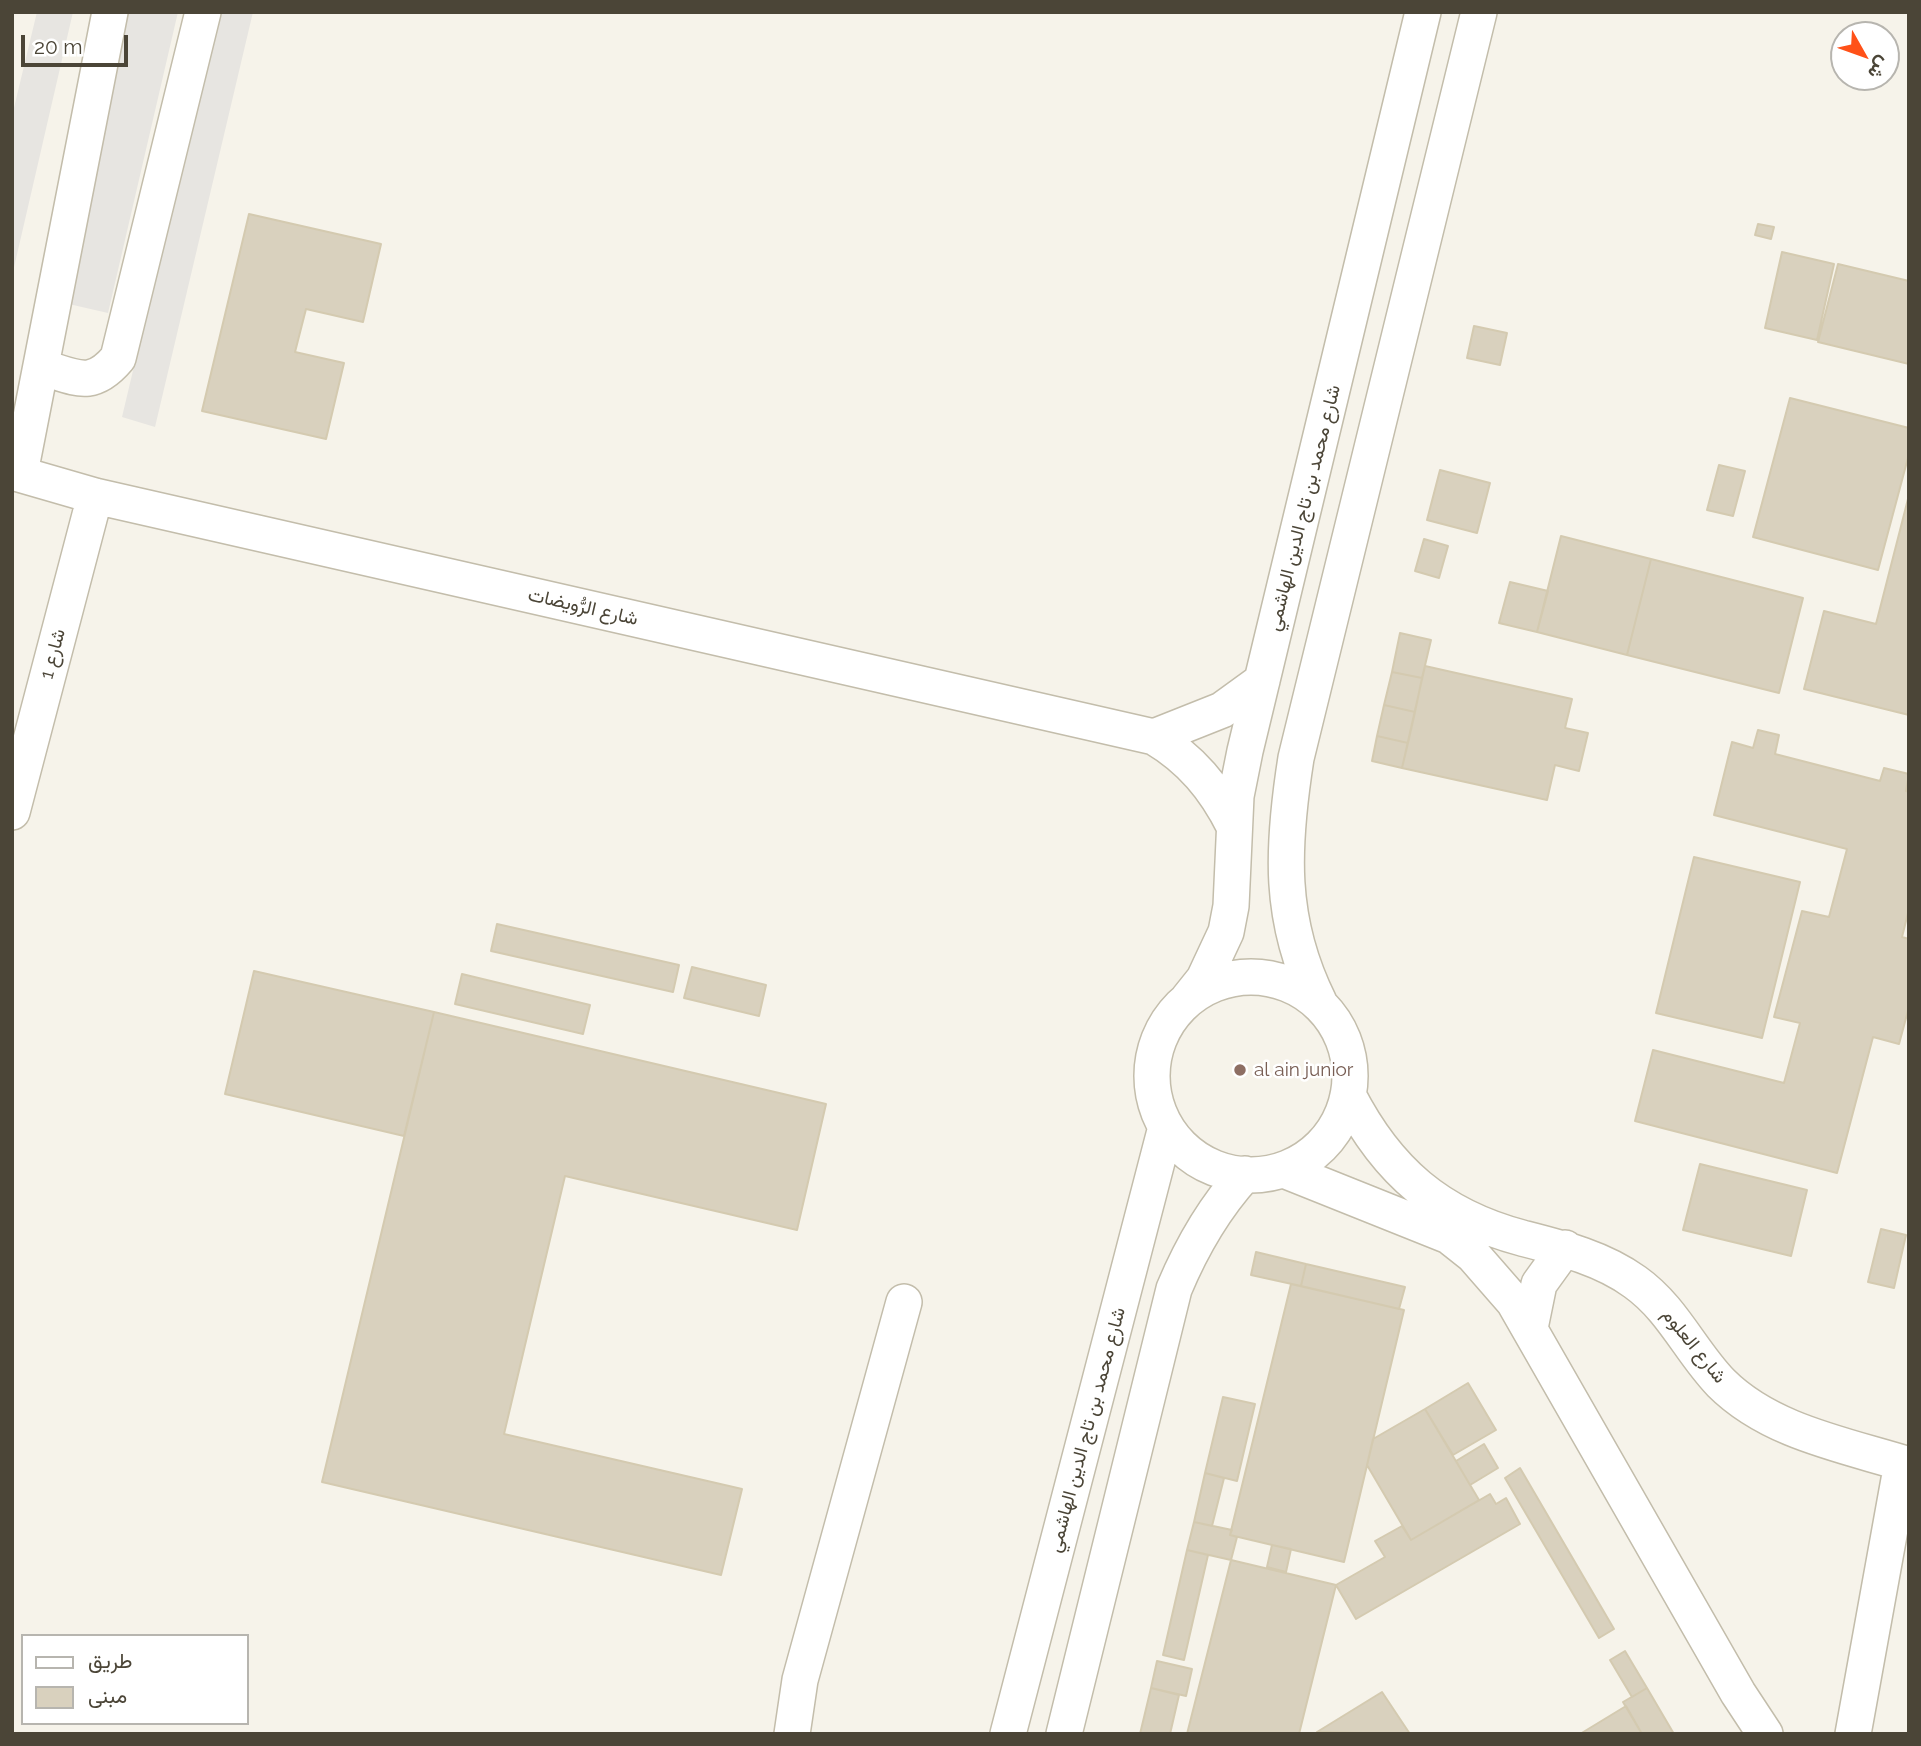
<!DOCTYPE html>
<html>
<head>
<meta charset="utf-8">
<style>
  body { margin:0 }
  #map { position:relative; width:1921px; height:1746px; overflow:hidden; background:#f6f3ea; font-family:Raleway,Vazirmatn,sans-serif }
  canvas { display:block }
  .frame { position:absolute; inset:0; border:14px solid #4b4537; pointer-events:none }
  .legend { position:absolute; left:21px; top:1634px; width:228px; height:91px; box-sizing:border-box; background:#fff; border:2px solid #b7b5af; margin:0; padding:9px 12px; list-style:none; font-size:21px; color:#4b4537 }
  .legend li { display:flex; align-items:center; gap:14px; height:35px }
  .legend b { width:35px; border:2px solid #b7b5af }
  .north { position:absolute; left:1830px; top:21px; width:70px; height:70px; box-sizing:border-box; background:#fff; border:2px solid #b7b5af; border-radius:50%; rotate:130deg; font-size:19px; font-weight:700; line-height:28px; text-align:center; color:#4b4537 }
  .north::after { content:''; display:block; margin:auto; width:24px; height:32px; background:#ff5118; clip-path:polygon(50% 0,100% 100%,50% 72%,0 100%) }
  .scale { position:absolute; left:21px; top:35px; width:107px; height:32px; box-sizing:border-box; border:4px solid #4b4537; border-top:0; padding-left:9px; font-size:21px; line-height:24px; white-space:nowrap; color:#4b4537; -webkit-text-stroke:5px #fff; paint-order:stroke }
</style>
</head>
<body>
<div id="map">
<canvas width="1921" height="1746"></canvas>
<div class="frame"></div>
<ul class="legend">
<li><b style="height:9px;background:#fff"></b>طريق</li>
<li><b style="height:19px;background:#d9d1be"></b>مبنى</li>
</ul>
<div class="north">ش</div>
<div class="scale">20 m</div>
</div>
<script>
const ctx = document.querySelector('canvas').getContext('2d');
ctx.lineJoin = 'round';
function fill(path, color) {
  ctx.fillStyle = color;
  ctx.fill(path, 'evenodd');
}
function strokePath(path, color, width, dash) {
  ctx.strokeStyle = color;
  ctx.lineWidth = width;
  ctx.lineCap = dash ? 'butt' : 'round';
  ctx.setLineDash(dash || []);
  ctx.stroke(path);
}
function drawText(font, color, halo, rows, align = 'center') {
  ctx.font = font + ' Raleway,Vazirmatn,sans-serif';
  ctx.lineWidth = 5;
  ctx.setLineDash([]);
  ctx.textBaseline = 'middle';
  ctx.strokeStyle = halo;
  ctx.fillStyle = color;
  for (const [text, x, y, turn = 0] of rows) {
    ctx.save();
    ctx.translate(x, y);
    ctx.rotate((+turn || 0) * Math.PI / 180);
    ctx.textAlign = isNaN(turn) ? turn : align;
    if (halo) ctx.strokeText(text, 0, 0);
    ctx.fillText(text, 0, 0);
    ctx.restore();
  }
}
const parking = new Path2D(`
  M 37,12 L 73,12 L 12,276 L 12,116 Z
  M 113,12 L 178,12 L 108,313 L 47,299 Z
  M 218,12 L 253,12 L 155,427 L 122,417 Z`);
const building = new Path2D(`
  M 249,214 L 381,244 L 363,322 L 306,309 L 295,352 L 344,363 L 326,439 L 202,411 Z
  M 1758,224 L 1774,227 L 1771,239 L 1755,235 Z
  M 1782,252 L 1834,264 L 1817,340 L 1765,328 Z
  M 1838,264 L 1909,281 L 1909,364 L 1818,342 Z
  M 1474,326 L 1507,333 L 1500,365 L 1467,358 Z
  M 1790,398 L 1909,428 L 1909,454 L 1878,570 L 1753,537 Z
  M 1719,465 L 1745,471 L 1733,516 L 1707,510 Z
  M 1440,470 L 1490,483 L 1477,533 L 1427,520 Z
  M 1909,495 L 1909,715 L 1804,689 L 1824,611 L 1876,624 Z
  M 1561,536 L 1651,559 L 1627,655 L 1537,632 Z
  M 1424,539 L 1448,546 L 1439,578 L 1415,571 Z
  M 1651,559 L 1803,598 L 1779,693 L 1627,655 Z
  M 1510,582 L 1548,591 L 1537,632 L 1499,623 Z
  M 1400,633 L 1431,640 L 1422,678 L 1392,672 Z
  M 1425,666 L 1572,699 L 1565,728 L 1588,733 L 1579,771 L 1555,765 L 1547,800 L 1402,768 Z
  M 1392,672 L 1422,678 L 1415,712 L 1384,705 Z
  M 1384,705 L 1415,712 L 1408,743 L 1377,736 Z
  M 1758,730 L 1779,735 L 1775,754 L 1880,781 L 1884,768 L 1909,774 L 1906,791 L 1909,792 L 1909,909 L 1902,937 L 1909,939 L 1909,1007 L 1899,1044 L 1873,1037 L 1837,1173 L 1635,1121 L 1653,1050 L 1784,1083 L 1800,1023 L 1774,1017 L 1802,911 L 1829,917 L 1847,849 L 1714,815 L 1732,742 L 1753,748 Z
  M 1377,736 L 1408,743 L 1402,768 L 1372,761 Z
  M 1694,857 L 1800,882 L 1762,1038 L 1656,1013 Z
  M 497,924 L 679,965 L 673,992 L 491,951 Z
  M 692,967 L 766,985 L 759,1016 L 684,998 Z
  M 254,971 L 434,1012 L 404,1136 L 225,1094 Z
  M 462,974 L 590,1005 L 583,1034 L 455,1004 Z
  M 434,1012 L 826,1104 L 797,1230 L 565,1176 L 504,1434 L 742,1489 L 721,1575 L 322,1482 Z
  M 1700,1164 L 1807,1190 L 1791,1256 L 1683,1230 Z
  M 1881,1229 L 1906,1235 L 1894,1288 L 1868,1282 Z
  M 1256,1252 L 1306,1264 L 1301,1286 L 1251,1275 Z
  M 1306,1264 L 1405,1287 L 1399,1309 L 1301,1286 Z
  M 1291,1284 L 1404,1310 L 1344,1562 L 1230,1535 Z
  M 1468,1383 L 1496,1430 L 1453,1455 L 1425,1409 Z
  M 1223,1397 L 1255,1404 L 1237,1481 L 1205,1473 Z
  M 1425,1409 L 1479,1500 L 1411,1540 L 1367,1465 L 1373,1439 Z
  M 1484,1444 L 1498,1468 L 1470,1485 L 1456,1461 Z
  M 1520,1468 L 1614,1629 L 1599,1638 L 1505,1478 Z
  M 1205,1473 L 1224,1478 L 1212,1526 L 1194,1522 Z
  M 1490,1494 L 1496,1504 L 1506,1498 L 1520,1524 L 1356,1619 L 1336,1585 L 1385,1557 L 1375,1541 L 1402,1526 L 1411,1540 Z
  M 1194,1522 L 1232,1530 L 1230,1535 L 1237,1537 L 1231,1560 L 1187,1550 Z
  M 1272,1545 L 1291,1549 L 1286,1572 L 1267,1567 Z
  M 1187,1550 L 1208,1555 L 1184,1660 L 1163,1655 Z
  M 1231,1560 L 1336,1585 L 1299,1734 L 1187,1734 Z
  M 1625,1651 L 1647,1688 L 1632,1697 L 1610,1660 Z
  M 1157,1661 L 1192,1669 L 1186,1696 L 1151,1688 Z
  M 1151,1688 L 1179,1695 L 1170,1734 L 1140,1734 Z
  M 1647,1688 L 1674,1734 L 1642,1734 L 1623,1702 Z
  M 1382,1692 L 1410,1734 L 1317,1732 Z
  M 1626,1706 L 1642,1734 L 1580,1734 Z`);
const minor = new Path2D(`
  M 41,367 C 76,377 91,390 118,358 L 203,12
  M 12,472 L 95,496 L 1154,737 C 1191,759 1215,788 1234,826
  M 20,473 L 110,12
  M 1154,737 L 1222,710 L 1262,681
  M 12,812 L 95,496
  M1152 1076a99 99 0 1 1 198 0a99 99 0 1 1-198 0Z
  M 1188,999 L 1204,979 L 1226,932 L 1231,906 L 1236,796 L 1245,751 L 1423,12
  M 1319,1002 C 1278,920 1282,847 1296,758 L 1479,12
  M 1348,1095 C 1387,1171 1439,1216 1522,1238 C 1561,1248 1602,1258 1635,1282 C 1673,1309 1690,1351 1721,1383 C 1770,1432 1845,1445 1909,1465
  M 1284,1170 L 1449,1236 L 1472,1241
  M 1449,1236 L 1473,1255 L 1514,1302 L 1738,1693 L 1765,1734
  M 1530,1328 L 1539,1284 L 1565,1248
  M 792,1734 L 800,1680 L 904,1302
  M 1008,1734 L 1166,1127
  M 1064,1734 L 1174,1289 C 1192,1246 1213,1209 1245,1174
  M 1853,1734 L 1902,1463`);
const markers = [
  [1240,1070,7,"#8d6e63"]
];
const streetNames = [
  ["شارع محمد بن تاج الدين الهاشمي",1304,508,-76],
  ["شارع الرُّويضات",583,607,13],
  ["شارع 1",53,654,-75],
  ["شارع العلوم",1694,1346,51],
  ["شارع محمد بن تاج الدين الهاشمي",1087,1430,-75]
];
const educationNames = [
  ["al ain junior",1254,1070]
];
fill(parking, '#e7e5e1');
fill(building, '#d9d1be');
strokePath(building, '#d4cab0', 2);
strokePath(minor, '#c3bdab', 38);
strokePath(minor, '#fff', 35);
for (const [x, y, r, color] of markers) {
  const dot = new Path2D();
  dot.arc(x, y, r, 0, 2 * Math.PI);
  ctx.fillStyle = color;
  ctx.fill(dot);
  strokePath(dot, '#fff', 2.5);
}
drawText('19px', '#4b4537', '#fff', streetNames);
drawText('19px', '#785e54', '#fff', educationNames, 'left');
</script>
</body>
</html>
